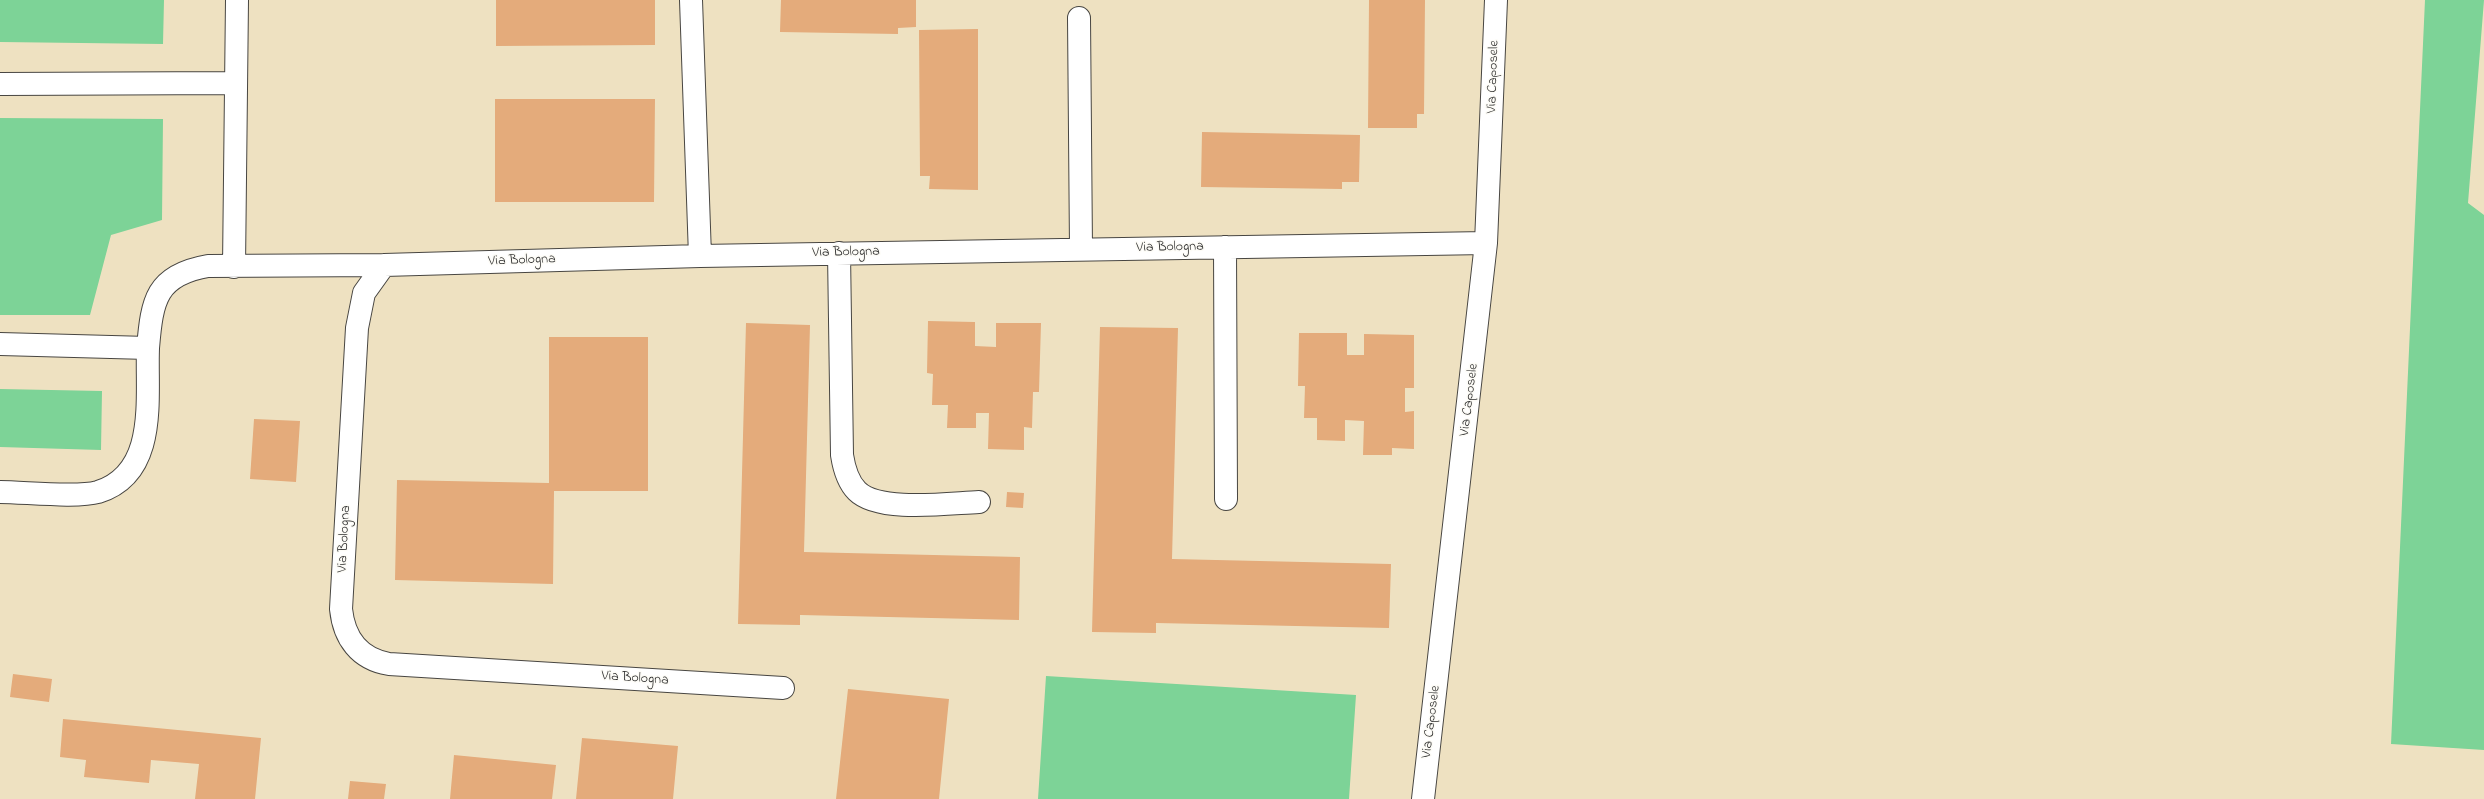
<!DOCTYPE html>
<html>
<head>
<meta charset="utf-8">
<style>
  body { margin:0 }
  canvas { display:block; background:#eee1c1 }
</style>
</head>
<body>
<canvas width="2484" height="799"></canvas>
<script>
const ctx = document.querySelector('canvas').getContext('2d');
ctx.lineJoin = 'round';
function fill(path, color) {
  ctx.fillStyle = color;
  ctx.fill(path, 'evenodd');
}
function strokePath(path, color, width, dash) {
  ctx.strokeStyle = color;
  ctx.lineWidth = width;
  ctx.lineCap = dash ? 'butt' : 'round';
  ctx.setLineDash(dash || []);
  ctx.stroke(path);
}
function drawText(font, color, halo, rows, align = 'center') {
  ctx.font = font + ' "Indie Flower",sans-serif';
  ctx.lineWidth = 3;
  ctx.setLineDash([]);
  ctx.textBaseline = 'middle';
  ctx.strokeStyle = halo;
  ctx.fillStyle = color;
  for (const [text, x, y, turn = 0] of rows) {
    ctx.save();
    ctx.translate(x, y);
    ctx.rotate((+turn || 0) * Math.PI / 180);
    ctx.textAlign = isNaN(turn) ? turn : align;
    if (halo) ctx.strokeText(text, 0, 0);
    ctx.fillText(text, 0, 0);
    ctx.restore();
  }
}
const green = new Path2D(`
  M 0,0 L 164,0 L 163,44 L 0,42 Z
  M 2425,0 L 2484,0 L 2468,203 L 2484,215 L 2484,750 L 2391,744 Z
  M 0,118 L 163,119 L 162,220 L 111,235 L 90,315 L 0,315 Z
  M 0,389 L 102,391 L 101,450 L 0,447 Z
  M 1046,676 L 1356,695 L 1349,799 L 1038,799 Z`);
const building = new Path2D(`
  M 496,0 L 655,0 L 655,45 L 496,46 Z
  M 781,0 L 916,0 L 916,27 L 898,28 L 898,34 L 780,32 Z
  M 1369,0 L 1425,0 L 1424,114 L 1417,114 L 1417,128 L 1368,128 Z
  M 978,29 L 978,190 L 929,189 L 930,176 L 920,176 L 919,30 Z
  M 495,99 L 655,99 L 654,202 L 495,202 Z
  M 1202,132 L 1360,135 L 1359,182 L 1342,182 L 1342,189 L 1201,187 Z
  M 928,321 L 975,322 L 975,346 L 996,347 L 996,323 L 1041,323 L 1039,392 L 1033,392 L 1032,428 L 1024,427 L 1024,450 L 988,449 L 989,413 L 976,413 L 976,428 L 947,428 L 948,405 L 932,405 L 933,374 L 927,373 Z
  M 746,323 L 810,325 L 804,552 L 1020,557 L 1019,620 L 800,615 L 800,625 L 738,624 Z
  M 1100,327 L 1178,328 L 1172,559 L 1391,564 L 1389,628 L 1156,623 L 1156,633 L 1092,632 Z
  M 1299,333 L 1347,333 L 1347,355 L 1364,355 L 1364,334 L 1414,335 L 1414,388 L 1405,388 L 1405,412 L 1414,411 L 1414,449 L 1392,448 L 1392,455 L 1363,455 L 1364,421 L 1345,420 L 1345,441 L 1317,440 L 1317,418 L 1304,418 L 1305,386 L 1298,386 Z
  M 549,337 L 648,337 L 648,491 L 554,491 L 553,584 L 395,580 L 397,480 L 549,483 Z
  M 254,419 L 300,421 L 296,482 L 250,479 Z
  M 1007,492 L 1024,493 L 1023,508 L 1006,507 Z
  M 13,674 L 52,679 L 49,702 L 10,697 Z
  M 848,689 L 949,699 L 939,799 L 836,799 Z
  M 63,719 L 261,738 L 255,799 L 195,799 L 199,764 L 151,760 L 149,783 L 84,777 L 86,760 L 60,757 Z
  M 582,738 L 678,746 L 673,799 L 576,799 Z
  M 454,755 L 556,765 L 552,799 L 450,799 Z
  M 350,781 L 386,784 L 384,799 L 348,799 Z`);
const minor = new Path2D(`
  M 691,0 L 700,256
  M 1079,18 L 1081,249
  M 0,84 L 236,83
  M 1225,247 L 1226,499
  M 839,253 L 842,455 C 844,468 848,482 857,491 C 879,513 950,503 979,502
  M 234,267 L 237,0
  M 0,344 L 148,348 C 146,397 159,473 98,492 C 77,498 24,492 0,492
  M 148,348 C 152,300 156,275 208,266 L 384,265
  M 783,688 L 389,664 C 359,659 344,638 341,609 L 357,328 L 364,293 L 384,265 L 700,256 L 1486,243
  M 1423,799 L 1486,243 L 1496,0`);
const streetNames = [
  ["Via Caposele",1494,77,-88],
  ["Via Bologna",1170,248,-1],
  ["Via Bologna",846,253,-1],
  ["Via Bologna",522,261,-2],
  ["Via Caposele",1470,400,-83],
  ["Via Bologna",345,539,-87],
  ["Via Bologna",635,679,4],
  ["Via Caposele",1432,722,-83]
];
fill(green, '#7dd397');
fill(building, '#e4ab7b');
strokePath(minor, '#484642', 24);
strokePath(minor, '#fff', 22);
drawText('14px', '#2b2b2b', '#fdfcf7', streetNames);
</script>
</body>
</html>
